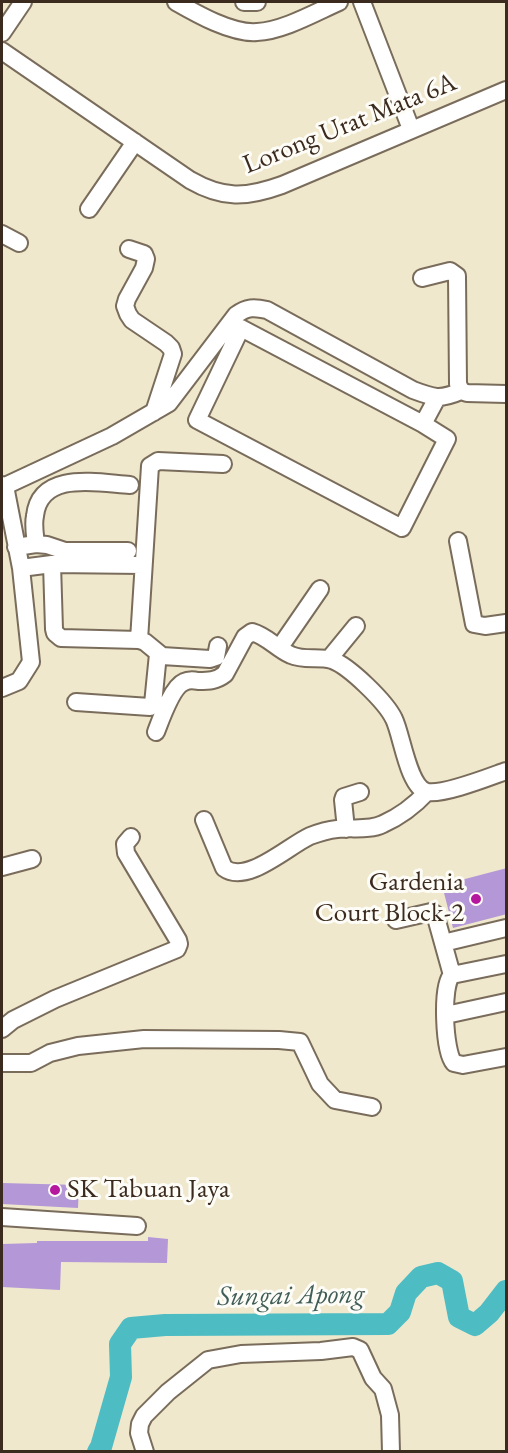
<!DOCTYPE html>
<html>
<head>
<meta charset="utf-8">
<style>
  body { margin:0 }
  #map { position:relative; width:508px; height:1453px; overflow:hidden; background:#efe8cd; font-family:"EB Garamond",serif }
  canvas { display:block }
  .frame { position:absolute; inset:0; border:3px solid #3b2a1e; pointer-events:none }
</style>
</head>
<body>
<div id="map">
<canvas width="508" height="1453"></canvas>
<div class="frame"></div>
</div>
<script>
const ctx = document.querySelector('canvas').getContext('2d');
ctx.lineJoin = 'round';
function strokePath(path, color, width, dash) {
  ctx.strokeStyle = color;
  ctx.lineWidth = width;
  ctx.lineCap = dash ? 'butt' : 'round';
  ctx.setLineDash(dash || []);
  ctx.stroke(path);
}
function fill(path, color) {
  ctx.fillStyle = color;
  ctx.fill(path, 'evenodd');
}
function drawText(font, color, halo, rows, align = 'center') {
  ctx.font = font + ' "EB Garamond",serif';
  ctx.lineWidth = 6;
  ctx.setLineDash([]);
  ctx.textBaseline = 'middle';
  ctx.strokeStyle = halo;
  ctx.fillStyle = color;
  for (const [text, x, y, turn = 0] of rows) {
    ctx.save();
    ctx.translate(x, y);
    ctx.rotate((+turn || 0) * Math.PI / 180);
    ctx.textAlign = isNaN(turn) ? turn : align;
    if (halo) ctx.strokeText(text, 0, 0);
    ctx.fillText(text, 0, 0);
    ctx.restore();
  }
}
const river = new Path2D(`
  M 98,1452 L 101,1447 L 121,1377 L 120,1344 L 131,1328 L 165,1325 L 388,1324 L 400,1312 L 406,1293 L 421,1277 L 438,1273 L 452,1281 L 459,1317 L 475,1325 L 489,1313 L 506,1291`);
const building = new Path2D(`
  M 507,868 L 507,914 L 453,928 L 442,885 Z
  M 2,1183 L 79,1185 L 78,1208 L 2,1204 Z
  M 148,1237 L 168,1239 L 167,1263 L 61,1262 L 60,1290 L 2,1287 L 2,1244 L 37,1243 L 37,1241 L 148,1241 Z`);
const minor = new Path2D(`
  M 176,2 C 197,14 232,34 257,32 C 283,31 316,12 339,2
  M 244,2 L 257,2
  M 362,2 L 411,129
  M 2,33 L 23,2
  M 2,51 L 190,180 C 223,199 246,198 282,185 L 506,90
  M 89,209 L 135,142
  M 2,234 L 19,243
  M 129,249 L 144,254 L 146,259 L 144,268 L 127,299 L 125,306 L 128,314 L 132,320 L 166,343 L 171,348 L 173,354 L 154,412
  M 422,278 L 450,271 L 457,276 L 458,384 L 461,391 L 467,393 L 506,394
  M 423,424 L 447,439 L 402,528 L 197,420 L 241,328 L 423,424 L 437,398
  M 2,485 L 5,486 L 112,436 L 169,403 L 236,315 C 247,307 254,307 267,310 L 413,390 C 434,398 440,400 461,391
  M 458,541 L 474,624 L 485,626 L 506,623
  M 36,544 L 47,545 L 65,551 L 128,551
  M 16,547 L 36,544 C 35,535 33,525 35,516 C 40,470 98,483 130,485
  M 52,564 L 54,629 L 55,633 L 61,638 L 139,640 L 145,642 L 162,656 L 210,659 L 216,657 L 218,646
  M 21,568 L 52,564 L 143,565
  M 139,640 L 150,466 L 158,461 L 223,464
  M 280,647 L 320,589
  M 329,659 L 356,626
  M 2,688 L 19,681 L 31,662 L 21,568 L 5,486
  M 76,702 L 150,707 L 153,704 L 158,654
  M 156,732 C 161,719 172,687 184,682 C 188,680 193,680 198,681 C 209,681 216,681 225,674 L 245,637 L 252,632 C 267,636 277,649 291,655 C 304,661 319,656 332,660 C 349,666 386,702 394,719 C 402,735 408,787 427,792 C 444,795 489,777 506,771
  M 204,820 L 224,868 C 247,885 288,846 310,836 C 318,833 328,830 337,829 C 352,827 369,831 383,824 C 401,816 414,806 427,792
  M 346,829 L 343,800 L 344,797 L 360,792
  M 2,867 L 32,859
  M 396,920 L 431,912 L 435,914 L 452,975
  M 443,943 L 506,928
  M 506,964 L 452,975 C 441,985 444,1052 454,1063 L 463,1065 L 506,1057
  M 446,1015 L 506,1002
  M 2,1029 L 13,1020 L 55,999 L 177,949 L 179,944 L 178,940 L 126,853 L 125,844 L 131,837
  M 2,1063 L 31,1063 L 50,1053 L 78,1046 L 144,1039 L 279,1040 L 300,1042 L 320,1084 L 335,1100 L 372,1107
  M 2,1217 L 137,1226
  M 145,1452 L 139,1433 L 140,1424 L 144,1416 L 168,1392 L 208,1360 L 241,1354 L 321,1351 L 353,1347 L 360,1350 L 373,1378 L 383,1389 L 390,1415 L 391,1452`);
const markers = [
  [476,899,6,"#b5179e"],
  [55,1190,6,"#b5179e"]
];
const streetNames = [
  ["Lorong Urat Mata 6A",350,124,-22]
];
const poiNames = [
  ["Gardenia",464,883],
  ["Court Block-2",464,914],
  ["SK Tabuan Jaya",67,1190,"left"]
];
const waterNames = [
  ["Sungai Apong",291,1296,-1]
];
strokePath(river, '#4dbcc3', 22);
fill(building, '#b497d7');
strokePath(minor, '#7a6c5b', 20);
strokePath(minor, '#fff', 16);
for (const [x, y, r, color] of markers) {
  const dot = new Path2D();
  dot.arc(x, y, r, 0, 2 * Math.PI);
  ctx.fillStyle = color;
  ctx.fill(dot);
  strokePath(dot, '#fdfcf7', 2);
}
drawText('27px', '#3b2a1e', '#fdfcf7', streetNames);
drawText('27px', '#3b2a1e', '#fdfcf7', poiNames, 'right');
drawText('italic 28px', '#415d58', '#fdfcf7', waterNames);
</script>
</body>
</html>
